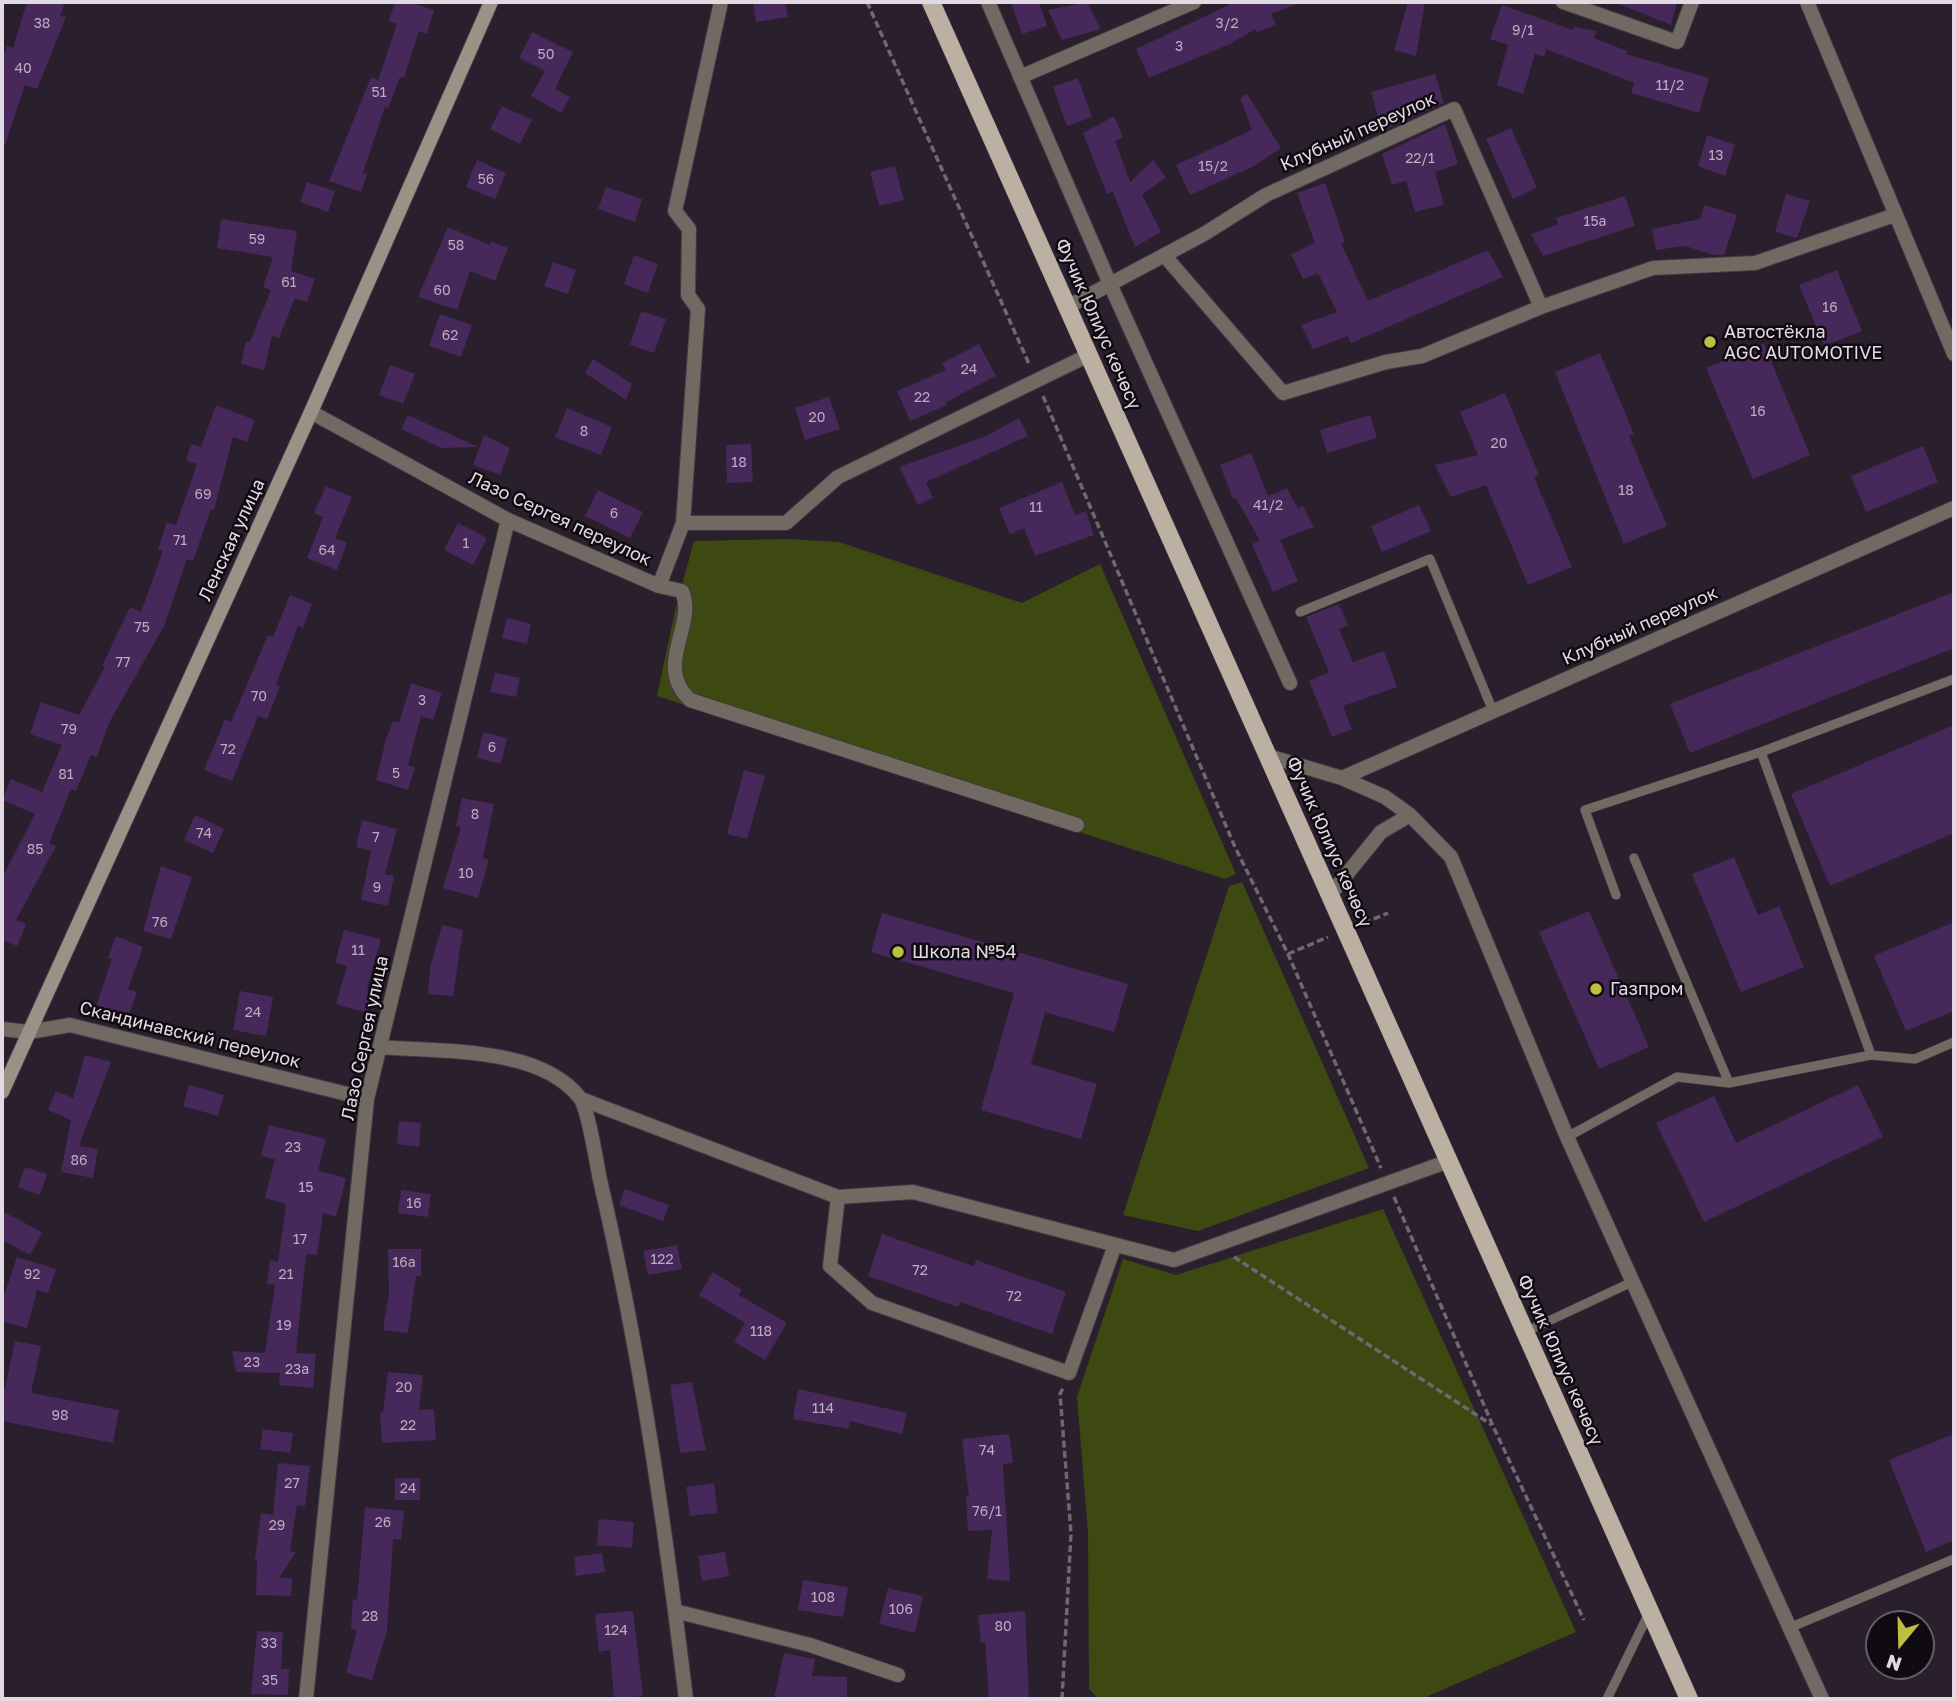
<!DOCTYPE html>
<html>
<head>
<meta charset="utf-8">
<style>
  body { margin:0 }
  #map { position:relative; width:1956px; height:1701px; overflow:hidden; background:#2a1f2c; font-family:"Golos Text",sans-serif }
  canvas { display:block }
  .frame { position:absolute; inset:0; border:4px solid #e1dae2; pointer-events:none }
  .north { position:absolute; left:1865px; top:1610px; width:70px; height:70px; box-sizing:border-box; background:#100b11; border:2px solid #645e65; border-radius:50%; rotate:199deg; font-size:19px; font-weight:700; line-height:28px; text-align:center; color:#e1dae2 }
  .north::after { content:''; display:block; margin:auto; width:24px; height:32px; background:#bdbf43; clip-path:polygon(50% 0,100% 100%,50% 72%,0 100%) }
</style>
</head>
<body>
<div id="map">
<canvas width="1956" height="1701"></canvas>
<div class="frame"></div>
<div class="north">N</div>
</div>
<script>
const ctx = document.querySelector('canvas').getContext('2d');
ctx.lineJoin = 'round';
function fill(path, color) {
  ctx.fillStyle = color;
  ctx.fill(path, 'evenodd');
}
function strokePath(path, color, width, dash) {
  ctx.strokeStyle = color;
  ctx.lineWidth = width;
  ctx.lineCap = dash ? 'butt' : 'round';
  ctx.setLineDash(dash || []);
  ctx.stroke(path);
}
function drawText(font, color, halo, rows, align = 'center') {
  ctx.font = font + ' "Golos Text",sans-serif';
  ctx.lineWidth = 5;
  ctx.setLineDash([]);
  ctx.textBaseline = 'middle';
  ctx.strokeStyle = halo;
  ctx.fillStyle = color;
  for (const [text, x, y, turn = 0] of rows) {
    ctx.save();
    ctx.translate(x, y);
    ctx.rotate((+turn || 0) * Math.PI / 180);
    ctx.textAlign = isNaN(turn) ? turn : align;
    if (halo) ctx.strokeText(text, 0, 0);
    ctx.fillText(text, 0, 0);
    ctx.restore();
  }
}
const green = new Path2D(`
  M 788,539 L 839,542 L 1022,603 L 1100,564 L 1236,874 L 1225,879 L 657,696 L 675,611 L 694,541 Z
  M 1242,882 L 1369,1168 L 1198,1231 L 1123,1215 L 1229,886 Z
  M 1383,1209 L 1576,1632 L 1421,1699 L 1099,1699 L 1089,1689 L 1088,1532 L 1077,1397 L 1123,1259 L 1176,1275 Z`);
const building = new Path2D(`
  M 27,2 L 65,2 L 60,16 L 66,17 L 37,89 L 25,85 L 5,145 L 2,145 L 2,59 L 7,46 L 13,48 Z
  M 395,2 L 409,2 L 434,10 L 427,34 L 419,31 L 404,78 L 400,77 L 388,108 L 385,107 L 363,173 L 367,174 L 361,192 L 329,181 L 371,77 L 378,80 L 397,24 L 389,21 Z
  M 753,2 L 785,2 L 788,17 L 756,22 Z
  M 1011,2 L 1039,2 L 1047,26 L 1022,34 Z
  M 1087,2 L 1101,29 L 1062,40 L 1048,10 Z
  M 1235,2 L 1300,3 L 1271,14 L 1276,25 L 1257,32 L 1255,29 L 1230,44 L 1149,78 L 1136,49 Z
  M 1408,2 L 1425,2 L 1416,56 L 1394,50 Z
  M 1614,2 L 1677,2 L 1671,25 Z
  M 1502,5 L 1573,30 L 1574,27 L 1596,31 L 1594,38 L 1627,51 L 1626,54 L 1709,78 L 1699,113 L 1631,93 L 1634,83 L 1546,49 L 1544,57 L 1535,54 L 1523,94 L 1497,85 L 1508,45 L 1490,39 Z
  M 532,32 L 573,52 L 555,89 L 570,97 L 561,113 L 531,96 L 545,71 L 519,58 Z
  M 1435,74 L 1444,103 L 1382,131 L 1371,92 Z
  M 1078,78 L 1092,117 L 1067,126 L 1053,87 Z
  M 1247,94 L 1281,148 L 1254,166 L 1190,195 L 1176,165 L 1252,130 L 1240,98 Z
  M 502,106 L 532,120 L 520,144 L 490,129 Z
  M 1114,116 L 1123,137 L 1115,141 L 1130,182 L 1153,160 L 1166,177 L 1142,195 L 1161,232 L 1135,247 L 1113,192 L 1107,194 L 1083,133 Z
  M 1445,124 L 1458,164 L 1435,172 L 1444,205 L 1415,212 L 1406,181 L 1392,185 L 1382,154 Z
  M 1511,128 L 1537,188 L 1513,199 L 1486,139 Z
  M 1707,135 L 1735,145 L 1725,176 L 1698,166 Z
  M 477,160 L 506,173 L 495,199 L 466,187 Z
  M 895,166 L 904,200 L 879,206 L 870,172 Z
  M 307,182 L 335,191 L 328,212 L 300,202 Z
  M 1325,183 L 1345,242 L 1341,243 L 1368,301 L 1488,250 L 1503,277 L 1351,343 L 1348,336 L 1313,349 L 1301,325 L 1337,312 L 1318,273 L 1303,279 L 1291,254 L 1315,243 L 1297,193 Z
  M 606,187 L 642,199 L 635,222 L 598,209 Z
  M 1786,194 L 1810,201 L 1797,238 L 1775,232 Z
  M 1625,196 L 1635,226 L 1543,256 L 1531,234 L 1558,224 L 1556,218 Z
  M 1705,205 L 1737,215 L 1724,255 L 1714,255 L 1685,246 L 1656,250 L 1652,229 L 1700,219 Z
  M 221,219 L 297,231 L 291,271 L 315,279 L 307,302 L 295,298 L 279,338 L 272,336 L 264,370 L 241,364 L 246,341 L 250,342 L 271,290 L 263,287 L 273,257 L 217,248 Z
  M 448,227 L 490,245 L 491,241 L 508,248 L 495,281 L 470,271 L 457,310 L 418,297 Z
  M 634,255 L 658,264 L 648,293 L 624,284 Z
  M 553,262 L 576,270 L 568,294 L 544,286 Z
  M 1837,270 L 1862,331 L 1824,346 L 1799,285 Z
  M 641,311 L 666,319 L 654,353 L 630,345 Z
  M 440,314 L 472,325 L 461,357 L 429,346 Z
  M 979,344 L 996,376 L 946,402 L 947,405 L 910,421 L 897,391 L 946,370 L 942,363 Z
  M 1764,344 L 1810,455 L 1753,479 L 1706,368 Z
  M 1600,353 L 1634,434 L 1629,436 L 1667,526 L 1624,544 L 1555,372 Z
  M 593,359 L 632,384 L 626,400 L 585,373 Z
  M 390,365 L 415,374 L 403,404 L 379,395 Z
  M 1505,393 L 1539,475 L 1534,477 L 1572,567 L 1528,585 L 1486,485 L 1451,497 L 1435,465 L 1478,455 L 1460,412 Z
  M 829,397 L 840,429 L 805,440 L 795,408 Z
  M 216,405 L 255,420 L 247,442 L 233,437 L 214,510 L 211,509 L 193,561 L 187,559 L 164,626 L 109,723 L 97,757 L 91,755 L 76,791 L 71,789 L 49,843 L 56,846 L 16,920 L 26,924 L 17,946 L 5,941 L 2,948 L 2,878 L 35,814 L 2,800 L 11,779 L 42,792 L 62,745 L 30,734 L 41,702 L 79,715 L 105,667 L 102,666 L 130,607 L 141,612 L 163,551 L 158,549 L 167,522 L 176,525 L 197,464 L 186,461 L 191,444 L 201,447 Z
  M 567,408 L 612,427 L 601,455 L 555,437 Z
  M 408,415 L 478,447 L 441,448 L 401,429 Z
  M 1370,415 L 1377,438 L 1327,453 L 1320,430 Z
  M 1019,418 L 1028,436 L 926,482 L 933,498 L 918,505 L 899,467 L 984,437 Z
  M 484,435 L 510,448 L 500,475 L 473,465 Z
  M 751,444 L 753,482 L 727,483 L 726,445 Z
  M 1923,446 L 1938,482 L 1866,512 L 1851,476 Z
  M 1251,453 L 1268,496 L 1287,488 L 1298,509 L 1303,506 L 1314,527 L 1280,540 L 1298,581 L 1273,592 L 1252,544 L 1260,541 L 1236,498 L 1233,499 L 1220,465 Z
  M 1062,482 L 1075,515 L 1086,511 L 1094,535 L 1035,556 L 1024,528 L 1010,534 L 999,508 Z
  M 326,486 L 352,497 L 335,538 L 347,543 L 337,570 L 307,558 L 323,517 L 314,513 Z
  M 598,490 L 643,512 L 630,538 L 585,516 Z
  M 1419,505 L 1431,531 L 1382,552 L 1371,526 Z
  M 458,523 L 487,538 L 473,565 L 444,550 Z
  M 1954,592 L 1954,648 L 1690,753 L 1670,704 Z
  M 290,595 L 312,604 L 303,628 L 298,626 L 276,685 L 280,687 L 267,719 L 258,716 L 232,781 L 204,770 L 225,719 L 231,722 L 268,635 L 273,637 Z
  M 1339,604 L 1348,625 L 1339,629 L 1353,662 L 1384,651 L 1397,687 L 1343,706 L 1352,729 L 1332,737 L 1309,681 L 1329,672 L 1306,617 Z
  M 507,618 L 531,624 L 527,644 L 502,638 Z
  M 495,673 L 520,678 L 516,697 L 490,692 Z
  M 411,683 L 442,693 L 433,720 L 421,716 L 408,765 L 415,767 L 408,790 L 376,780 L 386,739 L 393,721 L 399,723 Z
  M 1954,725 L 1954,833 L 1830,886 L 1791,794 Z
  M 483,732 L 507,738 L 501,764 L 477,758 Z
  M 744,770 L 765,776 L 747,839 L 727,834 Z
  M 462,798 L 494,804 L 483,858 L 489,860 L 478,898 L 443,888 L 461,827 L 456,826 Z
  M 195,815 L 224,829 L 213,853 L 184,840 Z
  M 362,820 L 397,829 L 385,874 L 394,876 L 388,906 L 361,900 L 371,851 L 356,847 Z
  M 1734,857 L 1758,915 L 1779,906 L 1804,967 L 1741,992 L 1692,874 Z
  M 161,866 L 192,877 L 171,939 L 143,931 Z
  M 1589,911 L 1649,1047 L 1599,1069 L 1539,932 Z
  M 882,913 L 1128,984 L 1114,1032 L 1045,1012 L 1031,1064 L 1097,1084 L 1081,1139 L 981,1110 L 1014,993 L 871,952 Z
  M 1954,922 L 1954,1011 L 1906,1031 L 1874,956 Z
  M 442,925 L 463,930 L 453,996 L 428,994 L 430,968 Z
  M 344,930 L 381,939 L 367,988 L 374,990 L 367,1013 L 336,1004 L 347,966 L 335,963 Z
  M 116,936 L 143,947 L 128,989 L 137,992 L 126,1023 L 94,1012 L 112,959 L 108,958 Z
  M 240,991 L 273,997 L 266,1036 L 233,1030 Z
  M 85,1055 L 111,1062 L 79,1146 L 98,1149 L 93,1178 L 61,1172 L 71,1120 L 48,1110 L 56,1091 L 73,1098 Z
  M 189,1085 L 224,1095 L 218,1116 L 183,1106 Z
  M 1858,1085 L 1883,1137 L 1704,1222 L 1656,1123 L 1714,1096 L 1736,1143 Z
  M 399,1121 L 421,1123 L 419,1147 L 397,1144 Z
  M 269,1125 L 326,1139 L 318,1171 L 346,1178 L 336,1217 L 323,1213 L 317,1255 L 306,1254 L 296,1353 L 316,1354 L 313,1388 L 279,1385 L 280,1373 L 236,1372 L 232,1351 L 265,1353 L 275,1285 L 267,1284 L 270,1260 L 278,1262 L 286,1204 L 265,1198 L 275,1159 L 261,1156 Z
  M 25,1167 L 47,1174 L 40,1195 L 18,1187 Z
  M 625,1189 L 669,1205 L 663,1221 L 619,1205 Z
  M 401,1190 L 431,1194 L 428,1217 L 398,1213 Z
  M 2,1211 L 42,1232 L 30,1255 L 2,1240 Z
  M 882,1234 L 974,1266 L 976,1260 L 1066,1292 L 1052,1334 L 960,1302 L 958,1307 L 868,1276 Z
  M 677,1245 L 682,1269 L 648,1275 L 643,1251 Z
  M 388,1249 L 421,1249 L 421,1276 L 416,1276 L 408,1333 L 383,1330 L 389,1292 Z
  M 17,1257 L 56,1269 L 48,1293 L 37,1290 L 27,1328 L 2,1321 L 2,1302 Z
  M 713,1272 L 742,1290 L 739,1295 L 787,1323 L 765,1360 L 734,1342 L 745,1323 L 699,1295 Z
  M 15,1341 L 41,1346 L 31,1393 L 119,1410 L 113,1443 L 2,1421 L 2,1387 L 5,1388 Z
  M 388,1372 L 423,1375 L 419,1410 L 434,1409 L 436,1440 L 382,1443 L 380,1413 L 383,1412 Z
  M 692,1382 L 706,1450 L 680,1453 L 670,1385 Z
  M 798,1389 L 907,1413 L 902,1434 L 850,1421 L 848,1429 L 793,1419 Z
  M 263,1429 L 293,1433 L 290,1453 L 260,1449 Z
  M 1009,1434 L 1013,1463 L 1003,1464 L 1010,1581 L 987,1579 L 992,1530 L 968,1531 L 966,1496 L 969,1496 L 962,1439 Z
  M 1954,1434 L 1954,1540 L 1926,1552 L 1889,1460 Z
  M 278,1463 L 310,1466 L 305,1506 L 297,1505 L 290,1551 L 296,1552 L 279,1578 L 292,1578 L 291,1596 L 256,1595 L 257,1561 L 255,1560 L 261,1513 L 273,1515 Z
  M 395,1478 L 420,1478 L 420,1500 L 395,1500 Z
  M 714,1483 L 718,1513 L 690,1516 L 686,1487 Z
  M 365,1507 L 404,1511 L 401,1540 L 393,1539 L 387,1631 L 372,1680 L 346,1673 L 357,1630 L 351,1629 L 353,1599 L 357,1600 Z
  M 599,1519 L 634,1522 L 632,1548 L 597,1545 Z
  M 725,1552 L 729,1576 L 702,1581 L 698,1556 Z
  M 602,1553 L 605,1572 L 576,1576 L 574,1557 Z
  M 803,1580 L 848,1587 L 843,1617 L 798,1610 Z
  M 888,1588 L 923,1596 L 915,1633 L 879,1624 Z
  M 633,1611 L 643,1696 L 614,1699 L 610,1650 L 599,1652 L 595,1614 Z
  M 1025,1611 L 1029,1699 L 989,1699 L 985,1642 L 981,1643 L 978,1615 Z
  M 257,1631 L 283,1632 L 281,1669 L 289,1669 L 288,1695 L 251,1694 Z
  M 784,1653 L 815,1659 L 812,1676 L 847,1677 L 847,1699 L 774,1699 Z`);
const path = new Path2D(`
  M 867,2 L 1030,366
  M 1043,396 L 1235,847 L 1288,954 L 1381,1168
  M 1364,923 L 1388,913
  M 1288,954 L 1328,937
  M 1394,1197 L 1493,1426 L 1584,1620
  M 1234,1257 L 1492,1425
  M 1062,1699 L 1071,1533 L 1060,1394 L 1063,1388`);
const service = new Path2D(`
  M 1300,612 L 1430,559 L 1493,711
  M 1761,752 L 1871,1055
  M 1634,858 L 1729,1083
  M 1616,895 L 1585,810 L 1761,752 L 1954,679
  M 1567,1137 L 1677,1077 L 1729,1083 L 1871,1055 L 1915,1059 L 1954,1042
  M 1525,1332 L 1632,1282
  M 1789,1628 L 1954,1559
  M 1607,1699 L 1649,1613`);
const minor = new Path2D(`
  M 988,2 L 1110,284 L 1290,683
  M 1563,2 L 1677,42 L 1692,2
  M 1807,2 L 1954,354
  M 1020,77 L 1194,2
  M 1164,255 L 1283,393 L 1386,362 L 1422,356 L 1541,307 L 1653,268 L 1755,263 L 1895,215
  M 1067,307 L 1204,234 L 1266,195 L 1454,109 L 1541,307
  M 311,412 L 508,520 L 659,586 L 683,523 L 698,309 L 688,295 L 689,229 L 675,211 L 721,2
  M 683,523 L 786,523 L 838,477 L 1089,355
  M 659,586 L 682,591 C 697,626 653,665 690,700 L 1077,825
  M 1268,756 L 1342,778 L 1385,797 L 1410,815 L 1451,857 L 1567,1137 L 1822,1699
  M 1342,778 L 1954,508
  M 1330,895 L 1381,832 L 1410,815
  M 2,1029 L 29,1032 L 70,1025 L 367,1099
  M 380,1047 C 440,1052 540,1046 580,1098 C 588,1108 597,1165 600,1180 C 640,1351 665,1525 686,1699
  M 581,1099 L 838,1197 L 913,1192 L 1174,1260 L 1449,1161
  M 838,1197 L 830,1266 L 872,1303 L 1069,1373 L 1115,1245
  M 675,1611 L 810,1645 L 898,1675
  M 306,1699 L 367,1099 L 508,520`);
const secondary = new Path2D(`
  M 2,1092 L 311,412 L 491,2`);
const primary = new Path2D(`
  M 931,2 L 1689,1699`);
const markers = [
  [1710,342,7,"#bdbf43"],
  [898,952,7,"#bdbf43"],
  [1596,989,7,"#bdbf43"]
];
const numberNames = [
  ["38",42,24],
  ["3/2",1227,24],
  ["9/1",1523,31],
  ["3",1179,47],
  ["50",546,55],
  ["40",23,69],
  ["11/2",1670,86],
  ["51",379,93],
  ["13",1716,156],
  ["22/1",1420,159],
  ["15/2",1213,167],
  ["56",486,180],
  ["15а",1595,222],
  ["59",257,240],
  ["58",456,246],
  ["61",289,283],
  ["60",442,291],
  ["16",1830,308],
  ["62",450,336],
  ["24",969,370],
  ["22",922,398],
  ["16",1758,412],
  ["20",817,418],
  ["8",584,432],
  ["20",1499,444],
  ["18",739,463],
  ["18",1626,491],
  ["69",203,495],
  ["41/2",1268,506],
  ["11",1036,508],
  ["6",614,514],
  ["71",180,541],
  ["1",466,544],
  ["64",327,551],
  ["75",142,628],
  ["77",123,663],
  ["70",259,697],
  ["3",422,701],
  ["79",69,730],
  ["6",492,748],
  ["72",228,750],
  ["5",396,774],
  ["81",66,775],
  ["8",475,815],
  ["74",204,834],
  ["7",376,838],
  ["85",35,850],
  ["10",466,874],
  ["9",377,888],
  ["76",160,923],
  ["11",358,951],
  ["24",253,1013],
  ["23",293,1148],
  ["86",79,1161],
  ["15",306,1188],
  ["16",414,1204],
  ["17",300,1240],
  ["122",662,1260],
  ["16а",404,1263],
  ["72",920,1271],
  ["92",32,1275],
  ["21",286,1275],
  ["72",1014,1297],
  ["19",284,1326],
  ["118",761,1332],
  ["23",252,1363],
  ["23а",297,1370],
  ["20",404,1388],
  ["114",823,1409],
  ["98",60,1416],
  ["22",408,1426],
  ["74",987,1451],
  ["27",292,1484],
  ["24",408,1489],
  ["76/1",987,1512],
  ["26",383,1523],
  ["29",277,1526],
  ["108",823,1598],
  ["106",901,1610],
  ["28",370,1617],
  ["80",1003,1627],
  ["124",616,1631],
  ["33",269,1644],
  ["35",270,1681]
];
const streetNames = [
  ["Клубный переулок",1358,132,-24],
  ["Фучик Юлиус көчөсү",1098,324,66],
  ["Лазо Сергея переулок",560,519,25],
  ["Ленская улица",232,540,-65],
  ["Клубный переулок",1640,626,-24],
  ["Фучик Юлиус көчөсү",1329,842,66],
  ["Скандинавский переулок",190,1035,14],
  ["Лазо Сергея улица",365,1038,-78],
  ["Фучик Юлиус көчөсү",1560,1360,66]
];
const poiNames = [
  ["Автостёкла",1724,332],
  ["AGC AUTOMOTIVE",1724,353],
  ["Школа №54",912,952],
  ["Газпром",1610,989]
];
fill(green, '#3d4911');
fill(building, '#47285a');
strokePath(service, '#443945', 10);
strokePath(minor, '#443945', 16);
strokePath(secondary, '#443945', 16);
strokePath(primary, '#443945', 19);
strokePath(path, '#716772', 3.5, [7, 3.5]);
strokePath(service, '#706a63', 9);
strokePath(minor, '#706a63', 14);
strokePath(secondary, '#9b9287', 14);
strokePath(primary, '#bcb0a3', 18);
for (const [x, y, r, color] of markers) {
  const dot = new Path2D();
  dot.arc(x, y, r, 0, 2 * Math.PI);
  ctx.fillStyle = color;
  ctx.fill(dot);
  strokePath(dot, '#100b11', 2.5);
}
drawText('14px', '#baaec0', null, numberNames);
drawText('18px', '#e1dae2', '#100b11', streetNames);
drawText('18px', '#e1dae2', '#100b11', poiNames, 'left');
</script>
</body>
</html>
